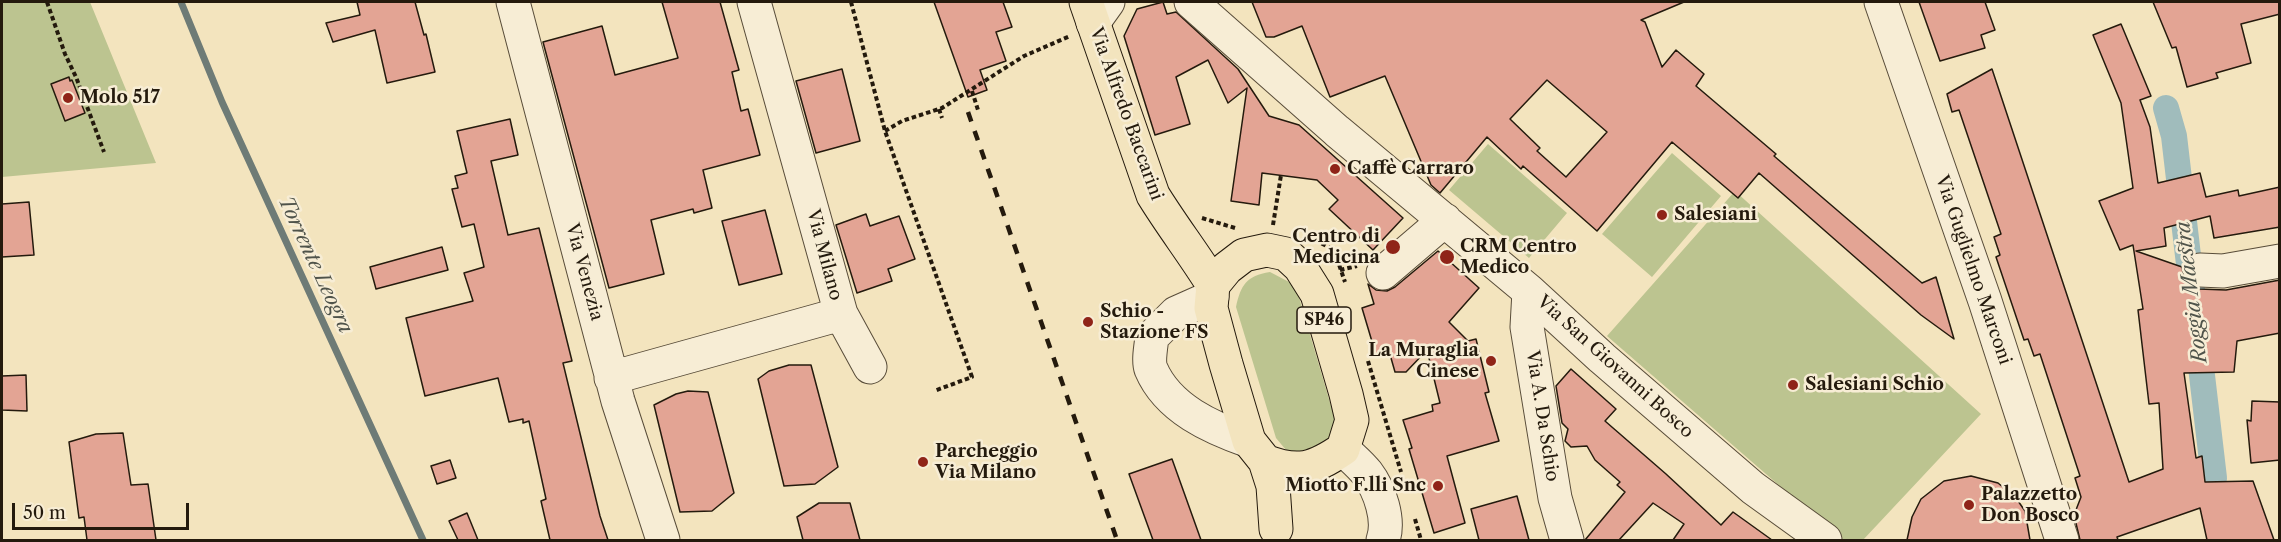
<!DOCTYPE html>
<html>
<head>
<meta charset="utf-8">
<style>
  body { margin:0 }
  #map { position:relative; width:2281px; height:542px; overflow:hidden; background:#f3e4be; font-family:"Libre Caslon Text",serif }
  canvas { display:block }
  .frame { position:absolute; inset:0; border:3px solid #241a0d; pointer-events:none }
  .scale { position:absolute; left:12px; top:503px; width:177px; height:27px; box-sizing:border-box; border:3px solid #241a0d; border-top:0; padding-left:8px; font-size:18px; line-height:21px; white-space:nowrap; color:#241a0d; -webkit-text-stroke:4px #f7edd5; paint-order:stroke }
</style>
</head>
<body>
<div id="map">
<canvas width="2281" height="542"></canvas>
<div class="frame"></div>
<div class="scale">50 m</div>
</div>
<script>
const ctx = document.querySelector('canvas').getContext('2d');
ctx.lineJoin = 'round';
function fill(path, color) {
  ctx.fillStyle = color;
  ctx.fill(path, 'evenodd');
}
function strokePath(path, color, width, dash) {
  ctx.strokeStyle = color;
  ctx.lineWidth = width;
  ctx.lineCap = dash ? 'butt' : 'round';
  ctx.setLineDash(dash || []);
  ctx.stroke(path);
}
function drawText(font, color, halo, rows, align = 'center') {
  ctx.font = font + ' "Libre Caslon Text",serif';
  ctx.lineWidth = 5;
  ctx.setLineDash([]);
  ctx.textBaseline = 'middle';
  ctx.strokeStyle = halo;
  ctx.fillStyle = color;
  for (const [text, x, y, turn = 0] of rows) {
    ctx.save();
    ctx.translate(x, y);
    ctx.rotate((+turn || 0) * Math.PI / 180);
    ctx.textAlign = isNaN(turn) ? turn : align;
    if (halo) ctx.strokeText(text, 0, 0);
    ctx.fillText(text, 0, 0);
    ctx.restore();
  }
}
const green = new Path2D(`
  M 2,2 L 90,2 L 156,163 L 2,177 Z
  M 1488,144 L 1567,213 L 1529,258 L 1449,190 Z
  M 1672,153 L 1721,196 L 1652,277 L 1602,234 Z
  M 1735,191 L 1981,414 L 1863,540 L 1842,540 L 1607,336 Z
  M 1270,272 L 1291,283 L 1298,294 L 1334,416 C 1335,444 1323,444 1301,455 L 1286,450 L 1276,438 L 1236,307 C 1241,285 1246,276 1270,272 Z`);
const stream = new Path2D(`
  M 181,2 L 222,102 L 423,540`);
const canal = new Path2D(`
  M 2166,108 L 2174,136 L 2214,478`);
const building = new Path2D(`
  M 357,2 L 415,2 L 424,35 L 426,34 L 435,72 L 387,83 L 375,30 L 333,42 L 326,23 L 360,15 Z
  M 662,2 L 720,2 L 739,70 L 732,72 L 741,111 L 748,109 L 760,155 L 703,170 L 712,208 L 694,213 L 693,209 L 651,220 L 664,274 L 609,288 L 543,42 L 602,26 L 615,75 L 678,58 Z
  M 934,2 L 1003,2 L 1012,27 L 996,32 L 1006,61 L 980,70 L 987,90 L 968,97 Z
  M 1163,2 L 1167,14 L 1176,12 L 1238,69 L 1269,116 L 1299,125 L 1403,218 L 1373,250 L 1329,209 L 1338,200 L 1317,180 L 1262,173 L 1259,205 L 1231,201 L 1247,88 L 1228,103 L 1208,60 L 1176,77 L 1190,124 L 1155,135 L 1124,36 L 1137,9 Z
  M 1252,2 L 1684,2 L 1641,20 L 1645,22 L 1662,67 L 1676,50 L 1704,74 L 1696,86 L 1776,154 L 1774,156 L 1922,283 L 1936,277 L 1954,339 L 1921,315 L 1759,173 L 1738,198 L 1672,142 L 1597,231 L 1523,166 L 1521,169 L 1487,137 L 1440,193 L 1431,185 L 1385,76 L 1330,97 L 1302,26 L 1274,37 L 1266,37 ZM 1547,80 L 1607,132 L 1566,177 L 1537,151 L 1540,148 L 1510,119 Z
  M 1919,2 L 1985,2 L 1995,30 L 1981,35 L 1985,48 L 1940,61 Z
  M 2153,2 L 2280,2 L 2280,14 L 2241,24 L 2251,63 L 2216,73 L 2218,78 L 2187,87 L 2176,47 L 2172,48 Z
  M 2121,24 L 2151,96 L 2140,100 L 2150,127 L 2158,183 L 2200,173 L 2206,197 L 2238,190 L 2239,196 L 2280,187 L 2280,227 L 2214,238 L 2210,216 L 2164,228 L 2166,246 L 2136,251 L 2182,267 L 2184,279 L 2189,285 L 2199,289 L 2226,290 L 2280,280 L 2280,333 L 2237,341 L 2234,372 L 2184,373 L 2196,458 L 2202,456 L 2205,482 L 2253,481 L 2274,540 L 2207,540 L 2200,508 L 2117,537 L 2118,540 L 2080,540 L 2074,515 L 2081,497 L 2075,478 L 2080,476 L 2040,354 L 2034,356 L 2028,339 L 2024,340 L 1996,257 L 2000,255 L 1994,237 L 2001,234 L 1959,110 L 1952,112 L 1947,94 L 1992,69 L 2129,482 L 2163,469 L 2159,403 L 2149,404 L 2138,310 L 2143,309 L 2133,245 L 2120,250 L 2099,201 L 2133,188 L 2121,103 L 2093,35 Z
  M 842,69 L 860,141 L 816,153 L 796,81 Z
  M 69,77 L 70,81 L 72,80 L 85,113 L 65,121 L 51,84 Z
  M 510,119 L 518,155 L 491,161 L 508,235 L 539,228 L 572,361 L 563,363 L 600,516 L 608,540 L 550,540 L 541,501 L 546,499 L 529,421 L 523,423 L 523,419 L 509,422 L 498,378 L 425,396 L 406,318 L 473,301 L 464,273 L 484,267 L 474,224 L 462,227 L 452,189 L 458,188 L 455,176 L 467,173 L 457,131 Z
  M 29,202 L 34,255 L 2,257 L 2,204 Z
  M 765,210 L 782,274 L 739,285 L 722,221 Z
  M 866,214 L 870,226 L 899,216 L 915,259 L 888,269 L 892,281 L 857,293 L 836,225 Z
  M 442,247 L 448,270 L 376,289 L 370,267 Z
  M 1438,251 L 1479,288 L 1449,322 L 1468,341 L 1476,339 L 1489,392 L 1485,393 L 1499,441 L 1447,456 L 1465,523 L 1434,533 L 1409,449 L 1412,448 L 1403,420 L 1433,411 L 1432,405 L 1440,403 L 1427,350 L 1406,372 L 1395,372 L 1389,351 L 1376,355 L 1362,308 L 1374,304 L 1368,284 L 1376,290 L 1387,291 L 1395,287 Z
  M 789,365 L 811,365 L 838,467 L 815,484 L 784,486 L 758,379 L 769,371 Z
  M 1571,369 L 1616,409 L 1605,421 L 1666,474 L 1721,525 L 1733,512 L 1772,540 L 1673,540 L 1684,524 L 1653,503 L 1619,540 L 1585,540 L 1625,492 L 1617,485 L 1620,482 L 1595,460 L 1587,446 L 1571,447 L 1565,441 L 1568,429 L 1562,423 L 1556,386 Z
  M 26,375 L 27,411 L 2,410 L 2,376 Z
  M 688,391 L 708,392 L 734,493 L 712,511 L 680,512 L 654,405 L 676,394 Z
  M 2252,401 L 2280,402 L 2280,460 L 2251,463 L 2247,420 L 2251,421 Z
  M 123,433 L 131,485 L 148,484 L 156,540 L 87,540 L 84,517 L 79,518 L 69,442 L 96,434 Z
  M 1172,459 L 1201,540 L 1153,540 L 1129,474 Z
  M 450,460 L 456,478 L 437,484 L 431,466 Z
  M 1971,476 L 1998,483 L 2016,498 L 2025,511 L 2030,540 L 1907,540 L 1912,517 L 1921,499 L 1944,481 Z
  M 1517,496 L 1529,540 L 1479,540 L 1471,509 Z
  M 819,503 L 850,503 L 860,540 L 803,540 L 797,517 Z
  M 467,513 L 478,540 L 458,540 L 449,521 Z`);
const path = new Path2D(`
  M 47,2 L 65,54 L 76,77 L 104,152
  M 851,2 L 885,131 L 972,377 L 934,391
  M 972,91 L 978,110
  M 939,109 L 942,118
  M 885,131 L 902,121 L 942,108 L 1024,56 L 1070,36
  M 1202,218 L 1235,228
  M 1273,225 L 1281,175
  M 1315,240 L 1334,250 L 1345,282
  M 1340,270 L 1357,266
  M 1368,361 L 1401,472
  M 1415,519 L 1421,540`);
const minor = new Path2D(`
  M 513,2 L 618,401 L 663,540
  M 1191,2 L 1337,131 L 1529,291 L 1602,358 L 1753,488 L 1825,540
  M 1881,2 L 1985,301 L 2062,540
  M 1093,23 L 1108,2
  M 2200,270 L 2223,271 L 2280,261
  M 1383,273 L 1445,220
  M 1529,291 L 1527,327 L 1555,498 L 1567,540
  M 1212,297 L 1176,313 L 1152,337 C 1151,346 1148,361 1151,369 C 1168,409 1212,428 1249,441
  M 841,314 L 870,367
  M 611,378 L 841,314 L 754,2
  M 1343,449 C 1351,457 1360,464 1367,473 C 1380,490 1390,520 1383,540`);
const major = new Path2D(`
  M 1086,2 L 1153,195 C 1172,226 1194,254 1213,285
  M 1265,461 C 1298,474 1314,469 1343,449 L 1352,420 L 1346,394 L 1317,294 L 1300,267 L 1286,254 L 1267,250 L 1244,255 L 1227,268 L 1213,285 L 1211,308 L 1226,364 L 1249,441 L 1265,461 L 1273,486 L 1276,529`);
const rail = new Path2D(`
  M 968,112 L 1117,540`);
const markers = [
  [68,98,6,"#8f2418"],
  [1335,169,6,"#8f2418"],
  [1662,215,6,"#8f2418"],
  [1393,247,8,"#8f2418"],
  [1447,257,8,"#8f2418"],
  [1088,322,6,"#8f2418"],
  [1491,361,6,"#8f2418"],
  [1793,385,6,"#8f2418"],
  [923,462,6,"#8f2418"],
  [1438,486,6,"#8f2418"],
  [1969,505,6,"#8f2418"]
];
const shields = [
  [1324,320,54]
];
const shieldNames = [
  ["SP46",1324,320]
];
const poiNames = [
  ["Molo 517",80,98],
  ["Caffè Carraro",1347,169],
  ["Salesiani",1674,215],
  ["Centro di",1380,237,"right"],
  ["Medicina",1380,258,"right"],
  ["CRM Centro",1460,247],
  ["Medico",1460,268],
  ["Schio -",1100,312],
  ["Stazione FS",1100,333],
  ["La Muraglia",1479,351,"right"],
  ["Cinese",1479,372,"right"],
  ["Salesiani Schio",1805,385],
  ["Parcheggio",935,452],
  ["Via Milano",935,473],
  ["Miotto F.lli Snc",1426,486,"right"],
  ["Palazzetto",1981,495],
  ["Don Bosco",1981,516]
];
const streetNames = [
  ["Via Alfredo Baccarini",1126,114,70],
  ["Via Milano",824,255,75],
  ["Via Guglielmo Marconi",1973,270,71],
  ["Via Venezia",584,272,75],
  ["Via San Giovanni Bosco",1615,367,42],
  ["Via A. Da Schio",1542,416,81]
];
const waterNames = [
  ["Torrente Leogra",315,265,65],
  ["Roggia Maestra",2192,292,-97]
];
fill(green, '#bcc490');
strokePath(stream, '#6e7b76', 7);
strokePath(canal, '#a0bcbc', 26);
fill(building, '#e3a494');
strokePath(building, '#241a0d', 1.5);
strokePath(minor, '#584c39', 35);
strokePath(major, '#241a0d', 35);
strokePath(path, '#241a0d', 4, [4.5, 3]);
strokePath(minor, '#f7edd5', 33);
strokePath(major, '#f3e4be', 33);
strokePath(rail, '#241a0d', 4.5, [10, 10]);
for (const [x, y, r, color] of markers) {
  const dot = new Path2D();
  dot.arc(x, y, r, 0, 2 * Math.PI);
  ctx.fillStyle = color;
  ctx.fill(dot);
  strokePath(dot, '#f7edd5', 2);
}
for (const [x, y, w] of shields) {
  const box = new Path2D();
  box.roundRect(x - w / 2, y - 13, w, 26, 4.5);
  ctx.fillStyle = '#f7edd5';
  ctx.fill(box);
  strokePath(box, '#241a0d', 1.5);
}
drawText('bold 16px', '#241a0d', null, shieldNames);
drawText('bold 18px', '#241a0d', '#f7edd5', poiNames, 'left');
drawText('18px', '#241a0d', '#f7edd5', streetNames);
drawText('italic 20px', '#4f534a', '#f7edd5', waterNames);
</script>
</body>
</html>
